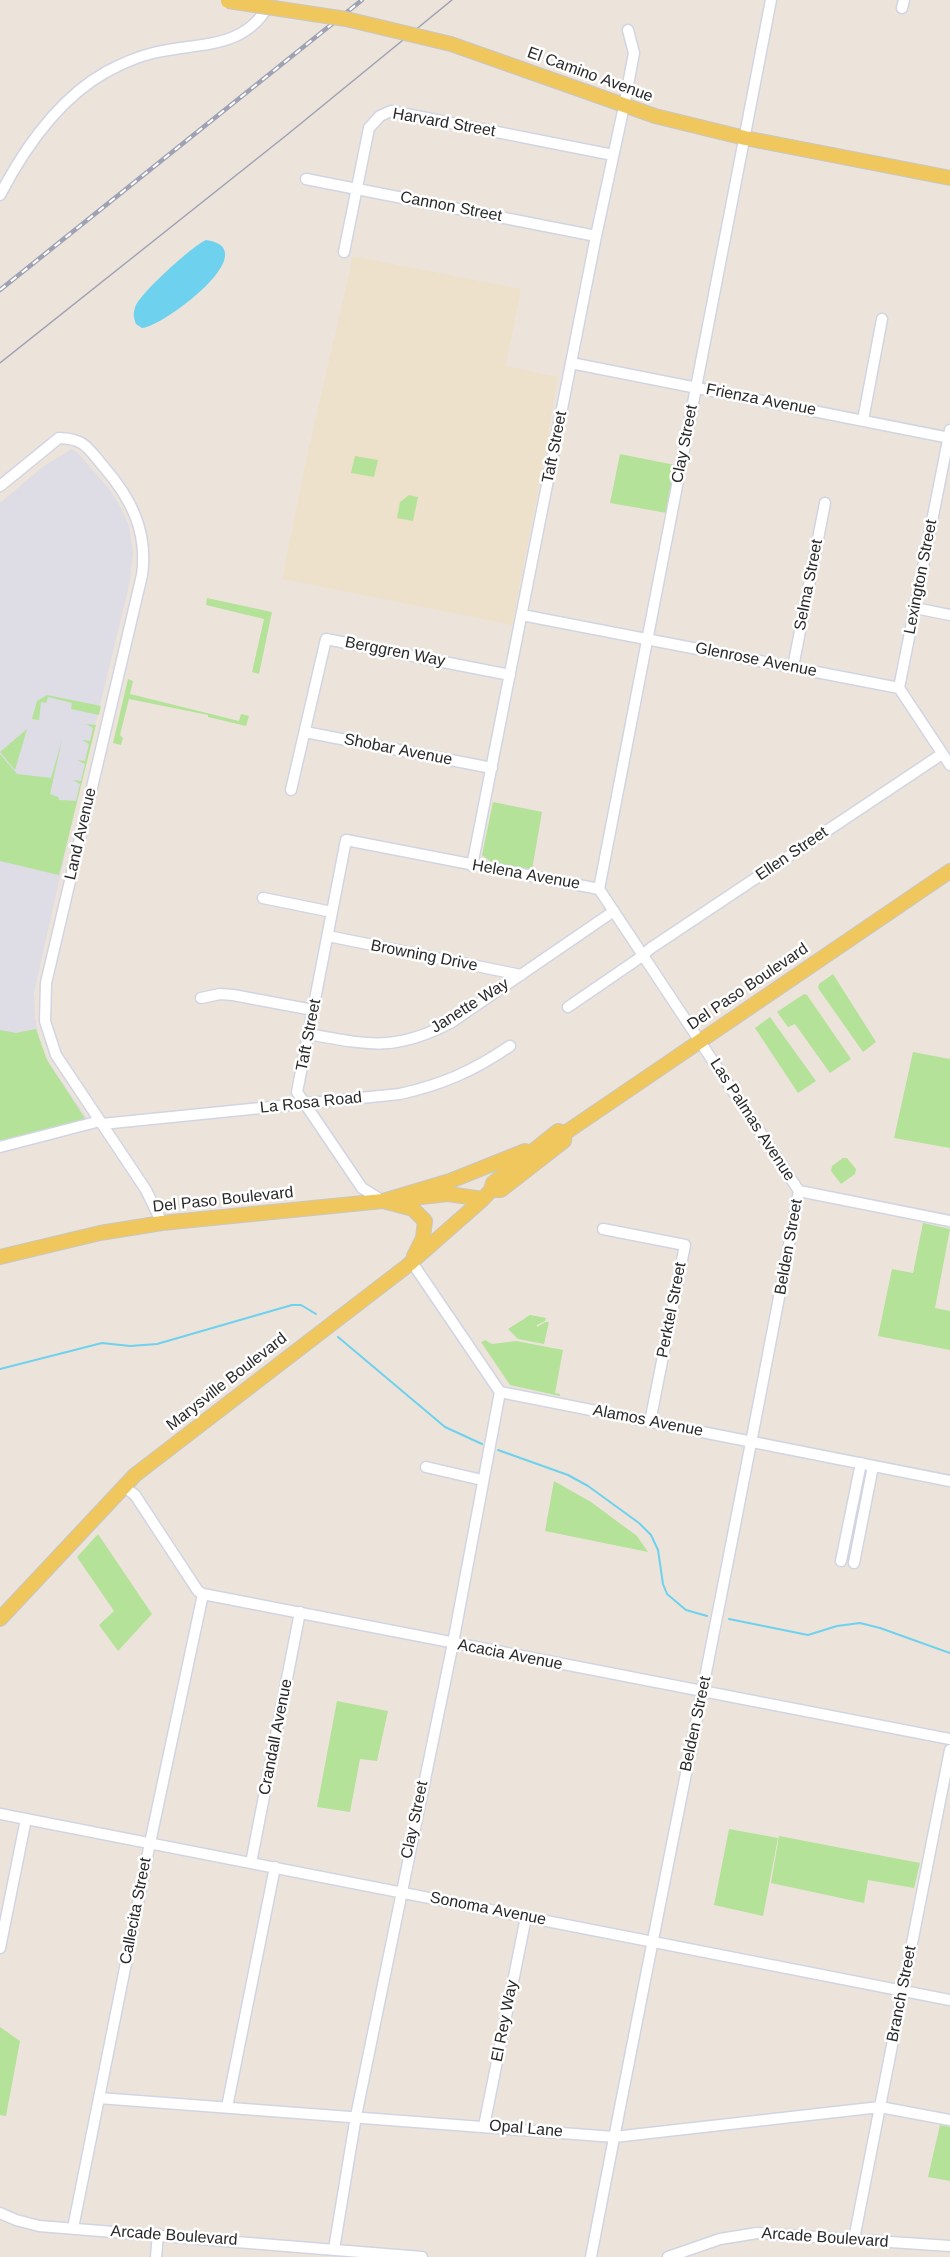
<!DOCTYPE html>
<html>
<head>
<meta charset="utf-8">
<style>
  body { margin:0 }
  canvas { display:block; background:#ece4db }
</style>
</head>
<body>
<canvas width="950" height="2257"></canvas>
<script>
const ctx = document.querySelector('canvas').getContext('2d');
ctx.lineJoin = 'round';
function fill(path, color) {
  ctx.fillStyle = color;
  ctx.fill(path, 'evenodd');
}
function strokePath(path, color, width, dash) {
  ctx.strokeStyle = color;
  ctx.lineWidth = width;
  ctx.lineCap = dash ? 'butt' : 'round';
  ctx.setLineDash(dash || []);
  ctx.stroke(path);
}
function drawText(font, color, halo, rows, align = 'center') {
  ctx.font = font + ' Arial,sans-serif';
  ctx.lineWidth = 5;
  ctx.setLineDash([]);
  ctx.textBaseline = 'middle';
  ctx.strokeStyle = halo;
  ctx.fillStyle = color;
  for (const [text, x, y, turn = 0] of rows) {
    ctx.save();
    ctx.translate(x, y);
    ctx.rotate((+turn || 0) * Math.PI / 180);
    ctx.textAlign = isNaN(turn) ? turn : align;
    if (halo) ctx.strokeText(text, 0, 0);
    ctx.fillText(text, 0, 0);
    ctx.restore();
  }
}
const industrial = new Path2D(`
  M 72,449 L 79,454 L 110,490 L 120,506 L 129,526 L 133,552 L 130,581 L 76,805 L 34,993 L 35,1017 L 40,1044 L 51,1066 L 87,1118 L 0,1141 L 0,503 L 44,466 Z`);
const education = new Path2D(`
  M 353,256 L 521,289 L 506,366 L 558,377 L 549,427 L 549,436 L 512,625 L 282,579 L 308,451 Z`);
const green = new Path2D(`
  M 620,454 L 675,465 L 667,513 L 610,503 Z
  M 355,456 L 378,460 L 374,477 L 351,473 Z
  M 409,495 L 418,497 L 413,521 L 397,518 L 400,502 Z
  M 207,598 L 272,612 L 259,674 L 252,672 L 264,619 L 206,605 Z
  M 128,679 L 133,681 L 130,694 L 239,721 L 241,714 L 249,716 L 246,726 L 208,717 L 208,715 L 129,699 L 120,735 L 123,738 L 121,745 L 113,743 Z
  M 47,695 L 101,706 L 99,715 L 71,709 L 72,703 L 48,697 L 46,703 L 41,702 L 39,720 L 32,719 L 37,701 Z
  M 86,724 L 96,725 L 59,875 L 0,861 L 0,754 L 17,774 L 51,778 L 62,740 L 50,794 L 58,797 L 59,800 L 76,801 L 80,784 L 73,780 L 81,781 L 85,764 L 77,760 L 85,761 L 89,744 L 82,740 L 90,741 L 93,728 Z
  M 27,729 L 15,770 L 0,752 Z
  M 493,802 L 542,812 L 532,870 L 494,864 L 482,855 Z
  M 833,974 L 876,1042 L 863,1052 L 818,988 L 819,984 Z
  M 804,994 L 807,995 L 851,1059 L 830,1073 L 795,1024 L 788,1027 L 777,1012 Z
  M 770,1017 L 816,1081 L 798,1093 L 755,1028 Z
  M 36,1029 L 47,1060 L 86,1120 L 0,1142 L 0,1030 L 16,1033 Z
  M 913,1052 L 950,1059 L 950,1148 L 894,1138 Z
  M 843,1158 L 847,1158 L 856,1169 L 855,1174 L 841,1184 L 831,1171 L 832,1166 Z
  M 923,1223 L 950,1229 L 935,1308 L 950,1311 L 950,1350 L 878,1336 L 892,1269 L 913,1273 Z
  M 530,1315 L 546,1318 L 545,1321 L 537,1325 L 537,1327 L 545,1322 L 549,1322 L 544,1344 L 518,1339 L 508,1329 Z
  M 485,1340 L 492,1344 L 516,1341 L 563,1350 L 555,1393 L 560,1394 L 560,1396 L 510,1385 L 481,1342 Z
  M 554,1481 L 591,1502 L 637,1536 L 648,1552 L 545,1531 Z
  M 98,1534 L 152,1614 L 118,1651 L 99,1625 L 114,1611 L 77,1557 Z
  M 337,1701 L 388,1711 L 377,1761 L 360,1759 L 350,1812 L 317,1807 Z
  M 729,1829 L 778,1838 L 763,1916 L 714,1905 Z
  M 779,1836 L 920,1863 L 914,1888 L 868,1880 L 864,1903 L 771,1883 Z
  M 0,2027 L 20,2041 L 6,2116 L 0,2115 Z
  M 940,2125 L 950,2127 L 950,2181 L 928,2177 Z`);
const water = new Path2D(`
  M 206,240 C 268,249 161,328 142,328 L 136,324 C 133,317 133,312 136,305 C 142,292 192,246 206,240 Z`);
const stream = new Path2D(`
  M 338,1337 L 445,1427 L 482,1444
  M 0,1369 L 102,1343 L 130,1346 L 157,1344 L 292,1305 L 301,1305 L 316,1314
  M 498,1450 L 568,1475 L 588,1486 L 639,1523 L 651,1535 L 658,1550 L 663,1584 L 667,1594 L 686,1610 L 707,1616
  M 729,1619 L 808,1635 L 837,1626 L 860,1623 L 880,1628 L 950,1653`);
const minor = new Path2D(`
  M 902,8 L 904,0
  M 306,179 L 596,236
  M 0,195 C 25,147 58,99 106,72 C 121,64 136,57 153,53 C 197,42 248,51 271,0
  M 344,252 L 369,128 L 380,116 L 391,111 L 613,155
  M 571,363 L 950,438
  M 863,420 L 882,319
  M 0,486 L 59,438 C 85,439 87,447 103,466 C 131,498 148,531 142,575 L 46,983 L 45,1021 L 56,1055 L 146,1190 L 162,1223
  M 915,608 L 950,615
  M 522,615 L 899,688 L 950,765
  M 793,667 L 825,503
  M 899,688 L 950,430
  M 305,732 L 492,768
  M 291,790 L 326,639 L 510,675
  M 472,866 L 596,236 L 624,106 L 634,53 L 628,30
  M 599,889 L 771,0
  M 263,898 L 332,912
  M 328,936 L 521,975
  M 201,998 L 220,994 L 233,995 L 313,1010
  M 568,1007 L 638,959 L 651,948 L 942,754
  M 309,1034 C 368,1045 395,1052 452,1022 L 614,911
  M 102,1124 L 400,1094 C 444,1084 473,1071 510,1046
  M 0,1147 L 100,1121
  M 383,1201 L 362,1188 L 297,1092 L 346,840 L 599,889 L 799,1191 L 950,1221
  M 603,1229 L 685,1245 L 650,1422
  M 411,1261 L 500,1392 L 950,1481
  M 426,1467 L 482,1480
  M 123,1486 L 135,1495 L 198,1591 L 203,1594 L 950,1739
  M 841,1561 L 861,1463
  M 854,1563 L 873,1466
  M 0,1814 L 950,2000
  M 251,1863 L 300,1612
  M 0,1948 L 26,1819
  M 99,2098 L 614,2137 L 880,2107 L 950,2120
  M 227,2107 L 275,1867
  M 484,2126 L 526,1917
  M 0,2213 L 16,2220 L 39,2226 L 422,2257
  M 73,2228 L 150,1843 L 203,1594
  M 854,2239 L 950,1750
  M 334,2249 L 356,2116 L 453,1643 L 500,1392
  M 156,2257 L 158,2234
  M 591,2257 C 659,1902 733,1547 799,1191
  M 668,2257 L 720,2239 L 757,2233 L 950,2246`);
const major = new Path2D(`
  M 451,44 L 655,116 L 745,138 L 950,178
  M 565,1133 L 950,871
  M 491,1190 L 501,1190 L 564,1141 L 565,1133
  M 412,1198 L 448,1194 L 483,1199
  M 383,1201 L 413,1209 L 425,1221 L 423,1238 L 414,1256
  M 0,1257 L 100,1233 L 162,1223 L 383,1201 L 450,1181 L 525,1151
  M 0,1619 L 135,1475 L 407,1266 L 483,1199 L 491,1190 L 493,1183 L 558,1131 L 565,1133`);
const tram = new Path2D(`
  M 0,363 L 288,134 L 452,0`);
const rail = new Path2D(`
  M 0,290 L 362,0`);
const majorBridge = new Path2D(`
  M 228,1 L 346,19 L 451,44`);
const streetNames = [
  ["El Camino Avenue",590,75,20],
  ["Harvard Street",444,123,10],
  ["Cannon Street",451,207,11],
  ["Frienza Avenue",761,400,11],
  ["Clay Street",685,444,-79],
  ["Taft Street",555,447,-79],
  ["Lexington Street",921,577,-79],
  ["Selma Street",809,585,-79],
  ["Berggren Way",395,652,11],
  ["Glenrose Avenue",756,660,11],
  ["Shobar Avenue",398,750,11],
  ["Land Avenue",81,834,-77],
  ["Ellen Street",792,854,-34],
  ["Helena Avenue",526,875,10],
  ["Browning Drive",424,956,11],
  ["Del Paso Boulevard",748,987,-34],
  ["Janette Way",470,1006,-32],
  ["Taft Street",309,1035,-79],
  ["La Rosa Road",311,1103,-6],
  ["Las Palmas Avenue",752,1120,57],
  ["Del Paso Boulevard",223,1200,-6],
  ["Belden Street",789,1247,-80],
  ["Perktel Street",672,1310,-79],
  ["Marysville Boulevard",227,1382,-38],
  ["Alamos Avenue",648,1421,11],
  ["Acacia Avenue",510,1655,11],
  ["Belden Street",696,1724,-78],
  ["Crandall Avenue",276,1737,-79],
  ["Clay Street",415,1820,-78],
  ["Sonoma Avenue",488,1909,11],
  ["Callecita Street",136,1911,-79],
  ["Branch Street",902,1994,-79],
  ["El Rey Way",505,2021,-79],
  ["Opal Lane",526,2129,5],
  ["Arcade Boulevard",174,2236,4],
  ["Arcade Boulevard",825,2238,4]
];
fill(industrial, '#dedce4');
fill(education, '#ede1cb');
fill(green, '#b4e298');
fill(water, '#6ed1ee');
strokePath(stream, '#6ed1ee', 2);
strokePath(minor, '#d1d5e2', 13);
strokePath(major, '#c7c7c7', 16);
strokePath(minor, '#fff', 10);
strokePath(major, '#f0c75c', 14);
strokePath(tram, '#9ea2b4', 1.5);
strokePath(rail, '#9ea2b4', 4.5);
strokePath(rail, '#fff', 2, [7]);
strokePath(majorBridge, '#c7c7c7', 16, []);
strokePath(majorBridge, '#f0c75c', 14);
drawText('16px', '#292929', '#fff', streetNames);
</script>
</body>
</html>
